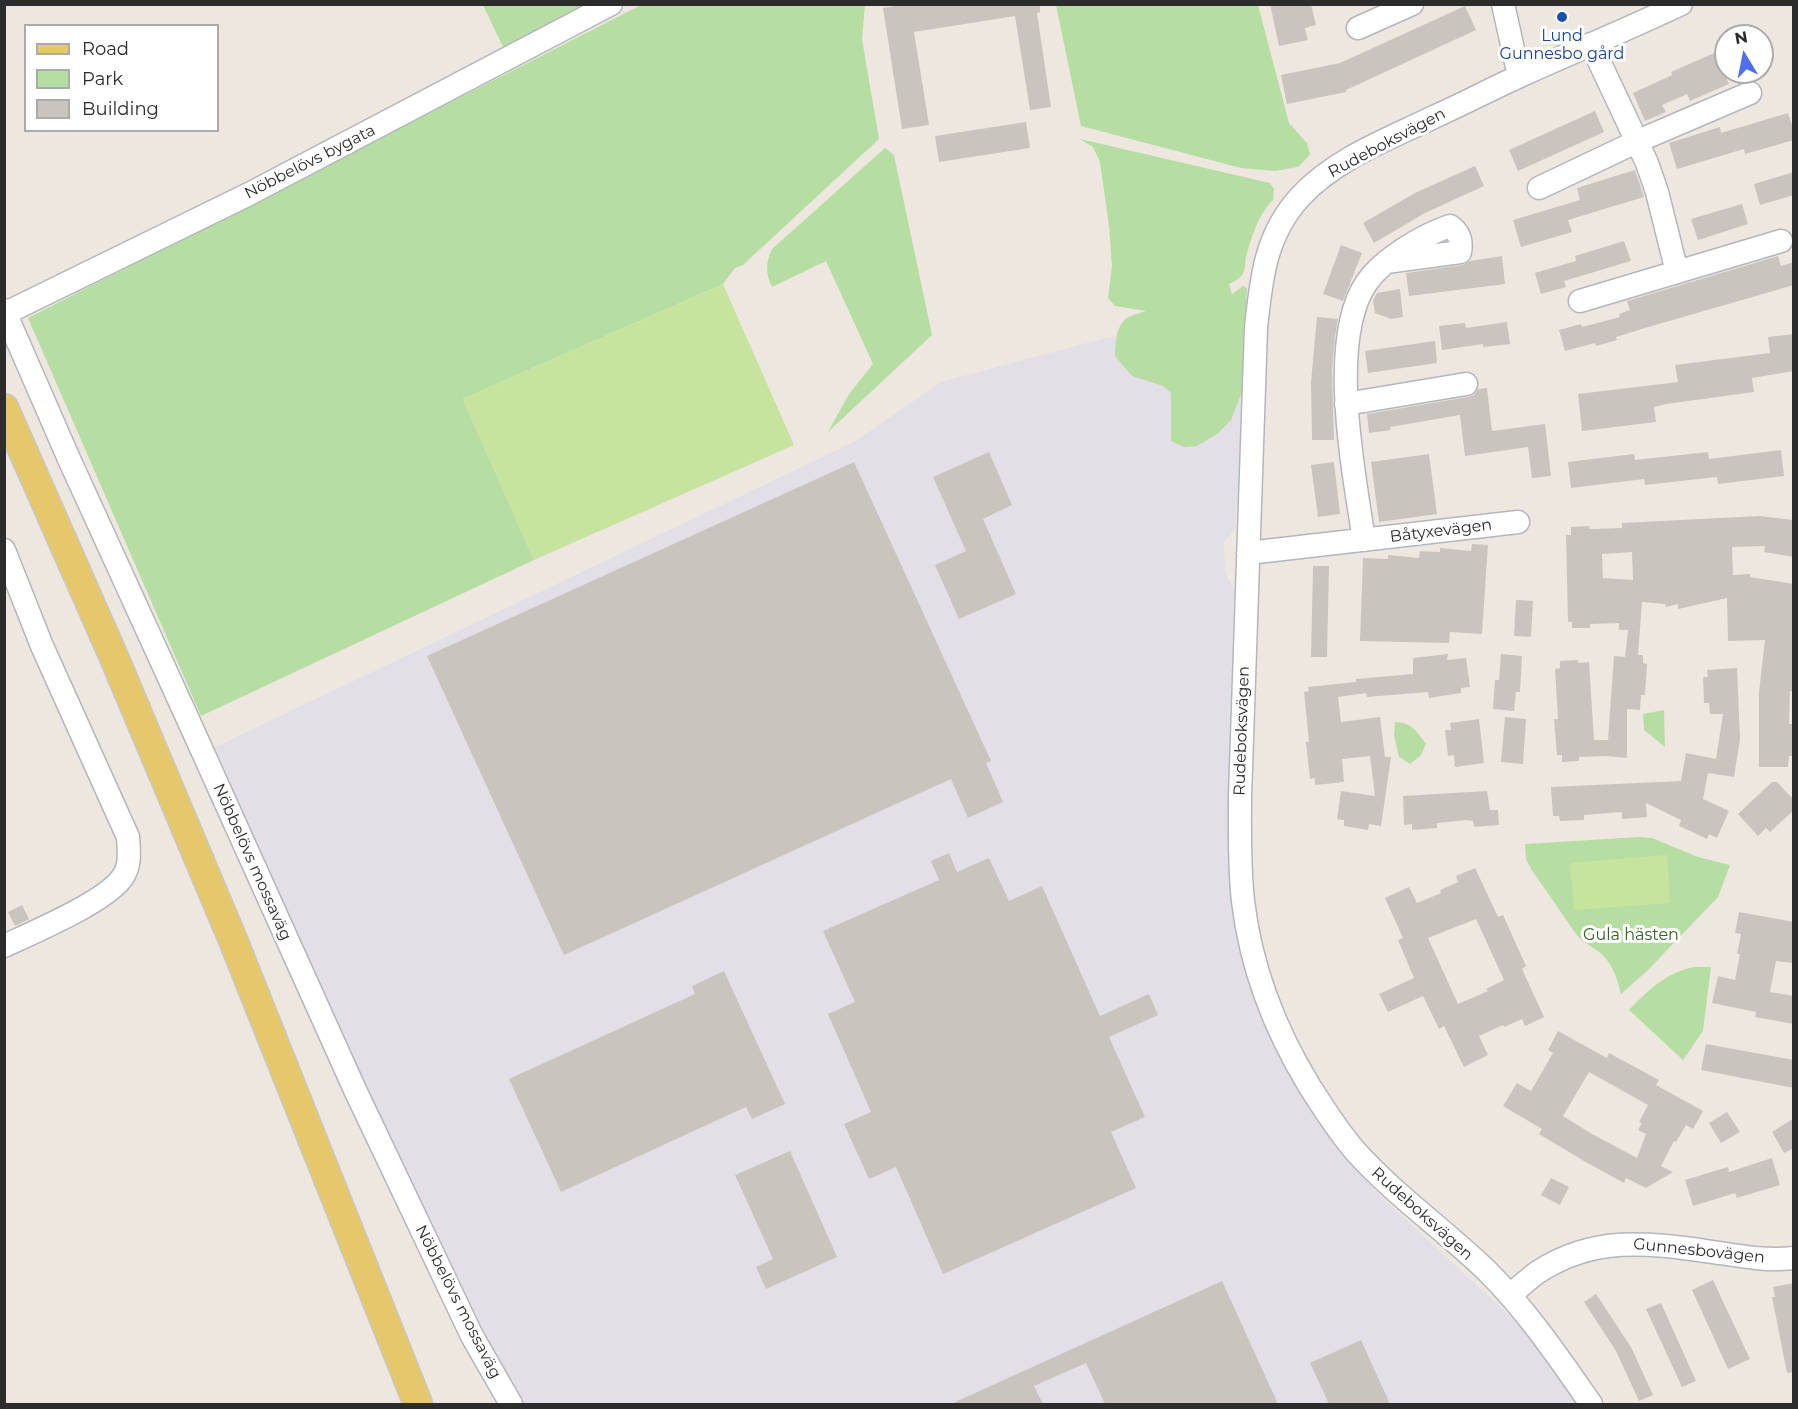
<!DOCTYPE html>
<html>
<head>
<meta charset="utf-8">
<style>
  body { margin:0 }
  #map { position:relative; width:1798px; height:1409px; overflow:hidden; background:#ede7e0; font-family:Montserrat,sans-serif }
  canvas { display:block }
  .frame { position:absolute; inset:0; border:6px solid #2c2c2c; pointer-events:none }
  .legend { position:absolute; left:24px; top:24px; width:195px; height:108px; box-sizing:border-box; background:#fff; border:2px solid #ababab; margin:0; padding:8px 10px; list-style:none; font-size:18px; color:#2c2c2c }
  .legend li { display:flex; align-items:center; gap:12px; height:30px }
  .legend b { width:30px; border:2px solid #ababab }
  .north { position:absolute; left:1714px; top:24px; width:60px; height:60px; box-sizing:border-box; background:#fff; border:2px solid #ababab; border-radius:50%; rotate:350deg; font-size:16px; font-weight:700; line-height:24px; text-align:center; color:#2c2c2c }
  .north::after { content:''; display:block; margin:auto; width:21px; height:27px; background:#4f6eeb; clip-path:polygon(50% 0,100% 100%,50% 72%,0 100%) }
</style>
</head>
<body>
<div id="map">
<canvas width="1798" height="1409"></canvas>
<div class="frame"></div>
<ul class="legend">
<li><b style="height:8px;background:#e6c86c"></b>Road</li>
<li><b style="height:16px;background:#b7dea2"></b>Park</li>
<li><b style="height:16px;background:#c9c5be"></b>Building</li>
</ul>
<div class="north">N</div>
</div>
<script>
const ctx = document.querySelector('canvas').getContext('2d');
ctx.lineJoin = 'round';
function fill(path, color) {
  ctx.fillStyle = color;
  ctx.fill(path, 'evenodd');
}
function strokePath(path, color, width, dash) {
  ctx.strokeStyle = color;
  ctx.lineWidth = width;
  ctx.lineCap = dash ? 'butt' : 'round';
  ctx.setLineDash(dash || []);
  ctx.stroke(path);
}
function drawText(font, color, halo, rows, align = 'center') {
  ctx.font = font + ' Montserrat,sans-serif';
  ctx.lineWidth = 6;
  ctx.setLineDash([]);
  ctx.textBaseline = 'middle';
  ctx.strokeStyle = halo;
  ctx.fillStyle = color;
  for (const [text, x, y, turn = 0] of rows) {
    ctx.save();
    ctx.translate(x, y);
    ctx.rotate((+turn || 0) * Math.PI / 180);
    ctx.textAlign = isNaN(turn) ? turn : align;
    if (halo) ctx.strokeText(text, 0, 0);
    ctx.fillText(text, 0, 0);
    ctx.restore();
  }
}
const industrial = new Path2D(`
  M 1250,314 L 1235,529 L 1224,542 L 1225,572 L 1234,589 L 1228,799 L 1233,897 L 1251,980 L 1286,1071 L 1325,1128 L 1375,1191 L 1539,1343 L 1579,1404 L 520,1404 L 455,1287 L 211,749 L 854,442 L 941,382 L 1106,338 Z`);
const green = new Path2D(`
  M 483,5 L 589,5 L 504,49 Z
  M 641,5 L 865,5 L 862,39 L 879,139 L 743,265 L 735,268 L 723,284 L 463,399 L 534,560 L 201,716 L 28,318 Z
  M 1056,5 L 1258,5 L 1289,123 L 1307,143 L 1310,155 L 1298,167 L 1275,171 L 1241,168 L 1081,126 Z
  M 1080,139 L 1270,183 L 1274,189 L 1273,200 C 1259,213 1251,238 1246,257 C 1245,261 1246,267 1244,271 C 1242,278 1235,281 1229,284 L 1232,294 L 1243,286 L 1247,288 L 1243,389 L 1231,420 L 1217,434 L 1197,446 L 1184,447 L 1171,441 L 1171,393 L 1163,386 L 1132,376 L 1115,356 C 1116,344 1115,327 1127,318 C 1132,315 1140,313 1146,311 L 1115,306 L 1108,298 L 1112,266 L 1109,226 L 1100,162 L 1093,147 Z
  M 885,148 L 894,155 L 932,335 L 828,432 L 849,394 L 873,364 L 826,261 L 772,287 C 765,273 766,262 772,249 Z
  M 1664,710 L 1665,747 L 1644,730 L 1643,714 Z
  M 1395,722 C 1413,723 1416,731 1426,744 L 1421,755 L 1410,764 L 1399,757 L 1394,735 Z
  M 1639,837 L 1652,838 L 1698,857 L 1730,865 L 1718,897 L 1647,971 L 1621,994 C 1617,978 1613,963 1599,952 C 1591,946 1583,942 1576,934 L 1531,869 L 1526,859 L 1525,844 Z
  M 1694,967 L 1711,967 L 1703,1031 L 1683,1060 L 1629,1010 C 1647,991 1667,972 1694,967 Z`);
const pitch = new Path2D(`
  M 723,284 L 794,445 L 534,560 L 463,399 Z
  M 1667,855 L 1670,903 L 1574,910 L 1570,863 Z`);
const building = new Path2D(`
  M 908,4 L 1040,4 L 1040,12 L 1037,13 L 1051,107 L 1030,110 L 1015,16 L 914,32 L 929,125 L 902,129 L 883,8 Z
  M 1270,4 L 1311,4 L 1316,25 L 1305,28 L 1308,40 L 1279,46 Z
  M 1465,6 L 1476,30 L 1346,90 L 1346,92 L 1287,104 L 1281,75 L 1340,63 Z
  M 1719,51 L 1728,74 L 1725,75 L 1729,84 L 1690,101 L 1687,94 L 1662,105 L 1666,112 L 1645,121 L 1633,93 L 1672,75 L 1671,72 Z
  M 1595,111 L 1604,132 L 1518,171 L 1509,150 Z
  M 1788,113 L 1794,131 L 1794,140 L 1745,154 L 1744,149 L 1677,169 L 1669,143 L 1720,127 L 1721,133 Z
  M 1026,122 L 1030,148 L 939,162 L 935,136 Z
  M 1475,166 L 1484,186 L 1425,213 L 1374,243 L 1363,223 L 1415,193 Z
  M 1635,170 L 1644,197 L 1568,220 L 1572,232 L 1521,247 L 1513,220 L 1580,200 L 1577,188 Z
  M 1794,172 L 1794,195 L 1760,205 L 1754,184 Z
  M 1742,204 L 1748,224 L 1698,240 L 1691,219 Z
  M 1624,241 L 1631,261 L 1564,281 L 1566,287 L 1541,294 L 1535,273 L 1576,261 L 1575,256 Z
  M 1341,245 L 1362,253 L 1343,301 L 1323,294 Z
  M 1502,256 L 1505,284 L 1409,296 L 1406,273 L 1462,265 L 1470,261 Z
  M 1778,256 L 1781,266 L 1794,262 L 1794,285 L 1645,328 L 1616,337 L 1617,340 L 1596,346 L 1595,343 L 1565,351 L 1559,330 L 1581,324 L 1582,327 L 1620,317 L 1619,314 L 1630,310 L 1627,301 Z
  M 1400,289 L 1403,317 L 1391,319 L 1375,313 L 1373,300 L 1377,293 Z
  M 1317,317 L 1338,319 L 1335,336 L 1332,370 L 1334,440 L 1312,440 L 1311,382 Z
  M 1507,322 L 1510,344 L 1483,347 L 1483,344 L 1442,350 L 1439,326 L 1465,323 L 1466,328 Z
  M 1794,334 L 1794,371 L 1752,378 L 1754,392 L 1666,404 L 1654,407 L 1656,422 L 1582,431 L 1578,394 L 1678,382 L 1675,365 L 1770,353 L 1768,337 Z
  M 1435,341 L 1437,363 L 1368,373 L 1365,351 Z
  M 1487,388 L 1492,431 L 1545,424 L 1551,476 L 1532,478 L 1528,447 L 1465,456 L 1460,415 L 1390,427 L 1391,430 L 1369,433 L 1367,414 L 1468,397 L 1474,395 L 1478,389 Z
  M 1781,450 L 1784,476 L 1718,484 L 1717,477 L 1645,485 L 1644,479 L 1571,488 L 1568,462 L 1634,454 L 1635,460 L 1708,452 L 1709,459 Z
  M 989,452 L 1012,505 L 983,519 L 1016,594 L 959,619 L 935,565 L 966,551 L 933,477 Z
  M 1429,454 L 1437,514 L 1379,522 L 1371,462 Z
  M 854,462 L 991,761 L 986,763 L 1003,802 L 968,818 L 951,779 L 564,955 L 427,656 Z
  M 1334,462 L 1340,514 L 1318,517 L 1311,465 Z
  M 1759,516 L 1794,520 L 1794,557 L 1764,552 L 1765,546 L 1732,547 L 1733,575 L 1750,574 L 1750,577 L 1794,584 L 1792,660 L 1794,660 L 1794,692 L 1790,691 L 1789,724 L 1794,724 L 1793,756 L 1789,756 L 1788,767 L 1759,767 L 1759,692 L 1765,640 L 1728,641 L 1727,598 L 1678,609 L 1678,604 L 1666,607 L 1665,604 L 1642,602 L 1638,655 L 1643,655 L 1643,663 L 1647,664 L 1645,695 L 1641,695 L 1640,710 L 1627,709 L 1627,758 L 1606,756 L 1579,757 L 1579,761 L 1562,762 L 1562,755 L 1557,755 L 1554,719 L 1558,719 L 1555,669 L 1560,668 L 1560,661 L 1578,660 L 1578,663 L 1589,662 L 1594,740 L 1608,740 L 1614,656 L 1625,657 L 1628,630 L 1619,630 L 1619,623 L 1590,624 L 1590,628 L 1572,628 L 1572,622 L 1568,622 L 1566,535 L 1571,535 L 1571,527 L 1589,526 L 1590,529 L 1622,528 L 1622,523 ZM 1632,552 L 1633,580 L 1603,578 L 1602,554 Z
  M 1472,544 L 1488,545 L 1482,634 L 1450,632 L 1449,643 L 1360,641 L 1363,558 L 1388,559 L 1388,555 L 1419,558 L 1420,551 L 1440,552 L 1440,548 L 1471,551 Z
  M 1313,566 L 1329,566 L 1327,657 L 1311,657 Z
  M 1516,600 L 1533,601 L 1531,637 L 1514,636 Z
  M 1448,654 L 1447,660 L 1466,658 L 1470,687 L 1461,688 L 1461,693 L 1429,698 L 1428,692 L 1367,697 L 1366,693 L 1338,697 L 1341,722 L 1380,717 L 1385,757 L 1391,757 L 1381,826 L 1369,824 L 1368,830 L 1344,826 L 1344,820 L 1337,819 L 1341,791 L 1375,796 L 1370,756 L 1342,759 L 1344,782 L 1315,785 L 1315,778 L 1310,779 L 1306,742 L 1309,742 L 1304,692 L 1309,691 L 1308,687 L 1356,682 L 1356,679 L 1413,674 L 1413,658 Z
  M 1501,654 L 1522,656 L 1520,692 L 1516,692 L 1514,711 L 1493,709 L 1495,680 L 1499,680 Z
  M 1737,668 L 1740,739 L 1734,777 L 1708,773 L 1703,799 L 1729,811 L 1717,838 L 1709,834 L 1707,839 L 1688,830 L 1679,826 L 1681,820 L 1646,803 L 1647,817 L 1622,819 L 1622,812 L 1584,815 L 1584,820 L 1560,821 L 1559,816 L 1553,816 L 1551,787 L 1681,781 L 1686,753 L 1716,759 L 1723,714 L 1710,714 L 1709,703 L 1704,703 L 1703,677 L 1708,677 L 1707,670 Z
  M 1505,717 L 1526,719 L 1523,764 L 1501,762 Z
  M 1479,719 L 1484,763 L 1455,767 L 1454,755 L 1448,756 L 1445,730 L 1451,730 L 1450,723 Z
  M 1772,782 L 1777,782 L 1794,800 L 1794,810 L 1770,832 L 1766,828 L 1758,836 L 1738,814 Z
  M 1487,791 L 1490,810 L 1498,810 L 1499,825 L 1474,827 L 1473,821 L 1466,820 L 1437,823 L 1437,828 L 1412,830 L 1412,824 L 1404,825 L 1403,796 Z
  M 949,853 L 957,872 L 989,858 L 1009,901 L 1042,886 L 1100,1016 L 1149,994 L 1158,1015 L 1109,1037 L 1145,1117 L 1111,1132 L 1136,1188 L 943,1274 L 896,1167 L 869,1179 L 844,1124 L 871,1112 L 828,1014 L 855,1002 L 823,931 L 939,880 L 931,861 Z
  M 1475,868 L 1498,917 L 1503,915 L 1526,966 L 1522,969 L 1544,1017 L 1525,1026 L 1522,1019 L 1504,1027 L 1503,1025 L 1479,1036 L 1488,1055 L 1464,1067 L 1444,1026 L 1439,1029 L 1423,996 L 1388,1012 L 1379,994 L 1414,978 L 1398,940 L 1403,938 L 1385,898 L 1409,887 L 1417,903 L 1441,893 L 1440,890 L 1458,882 L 1456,876 ZM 1476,919 L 1504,980 L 1486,989 L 1488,991 L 1458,1004 L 1428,938 Z
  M 22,905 L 29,919 L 15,926 L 8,912 Z
  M 1739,912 L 1794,922 L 1794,963 L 1776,961 L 1770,992 L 1794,996 L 1794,1024 L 1755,1017 L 1756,1012 L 1712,1003 L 1718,976 L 1735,980 L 1740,954 L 1737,954 L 1741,934 L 1735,933 Z
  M 724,971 L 785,1104 L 752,1119 L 746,1107 L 561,1192 L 509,1079 L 695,994 L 692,986 Z
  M 1558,1031 L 1607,1058 L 1609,1053 L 1659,1080 L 1656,1085 L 1703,1111 L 1693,1129 L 1686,1125 L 1676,1142 L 1674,1141 L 1661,1166 L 1673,1172 L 1646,1188 L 1626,1178 L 1624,1183 L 1584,1161 L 1539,1134 L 1542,1129 L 1503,1106 L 1517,1083 L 1531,1091 L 1553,1053 L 1548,1050 ZM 1589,1072 L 1648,1105 L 1639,1122 L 1642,1123 L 1638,1130 L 1646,1134 L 1637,1158 L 1592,1134 L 1563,1116 Z
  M 1706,1044 L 1794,1060 L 1794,1088 L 1701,1070 Z
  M 1727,1112 L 1740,1132 L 1721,1143 L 1709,1123 Z
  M 1794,1118 L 1794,1148 L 1784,1153 L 1772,1132 Z
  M 790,1151 L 837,1257 L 766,1289 L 756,1267 L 773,1259 L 735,1175 Z
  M 1772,1158 L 1780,1185 L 1737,1198 L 1735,1193 L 1693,1206 L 1685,1180 L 1728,1167 L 1729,1172 Z
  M 1551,1178 L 1569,1187 L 1560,1205 L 1541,1195 Z
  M 1713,1280 L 1750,1359 L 1728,1369 L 1692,1290 Z
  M 1222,1281 L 1278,1404 L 1105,1404 L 1086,1363 L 1034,1386 L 1043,1404 L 951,1404 Z
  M 1794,1283 L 1794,1372 L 1787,1373 L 1772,1297 L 1775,1297 L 1773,1287 Z
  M 1596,1294 L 1631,1347 L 1653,1395 L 1639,1401 L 1616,1351 L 1584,1302 Z
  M 1661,1303 L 1696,1381 L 1682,1387 L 1646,1309 Z
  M 1361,1340 L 1390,1404 L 1329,1404 L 1310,1363 Z`);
const minor = new Path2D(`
  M 1503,4 L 1519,76
  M 1358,28 L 1412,4
  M 1539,188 L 1638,141 L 1750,93
  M 1677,272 L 1781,241
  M 1580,301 L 1677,272 L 1657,192 L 1647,163 L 1591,44
  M 4,310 L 69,459 L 191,726 L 356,1092 L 472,1336 L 511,1404
  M 6,313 L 249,194 L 611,4
  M 1346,404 L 1466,384
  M 1364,540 C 1354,474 1327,339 1367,282 C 1383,259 1423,235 1450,226 C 1460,233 1462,241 1460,252 L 1386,262
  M 4,550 L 42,646 L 128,837 C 129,851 131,866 122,878 C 105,902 34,932 4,946
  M 1248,553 L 1518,522
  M 1510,1295 C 1519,1288 1528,1279 1538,1272 C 1598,1233 1654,1244 1720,1253 C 1745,1257 1769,1261 1794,1258
  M 1591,1404 C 1559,1358 1528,1312 1488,1272 C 1446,1231 1397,1197 1357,1153 C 1339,1133 1325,1110 1310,1087 C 1275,1030 1251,968 1243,901 C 1239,866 1240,831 1240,796 L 1256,328 C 1261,280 1265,235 1300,197 C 1336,158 1389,139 1436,116 C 1465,103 1493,88 1522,75 C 1575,51 1628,29 1681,4`);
const major = new Path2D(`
  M 4,408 L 113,655 L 233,940 L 418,1404`);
const markers = [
  [1562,17,6,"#1a4fb4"]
];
const transitNames = [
  ["Lund",1562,36],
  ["Gunnesbo gård",1562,54]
];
const streetNames = [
  ["Rudeboksvägen",1387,143,-28],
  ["Nöbbelövs bygata",310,162,-27],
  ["Båtyxevägen",1441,531,-7],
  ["Rudeboksvägen",1242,731,-88],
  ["Nöbbelövs mossaväg",252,862,66],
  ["Rudeboksvägen",1422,1214,42],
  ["Gunnesbovägen",1699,1251,6],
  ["Nöbbelövs mossaväg",458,1302,63]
];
const parkNames = [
  ["Gula hästen",1631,935]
];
fill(industrial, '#e2e0e6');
fill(green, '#b7dea2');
fill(pitch, '#c7e49e');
fill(building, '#c9c5be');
strokePath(minor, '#b3b6be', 25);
strokePath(major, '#c8c8c8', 31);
strokePath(minor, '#fff', 22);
strokePath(major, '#e6c86c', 28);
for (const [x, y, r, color] of markers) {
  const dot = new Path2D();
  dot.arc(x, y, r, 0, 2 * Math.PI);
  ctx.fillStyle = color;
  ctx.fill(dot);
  strokePath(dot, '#fff', 2);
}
drawText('16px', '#164399', '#fff', transitNames);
drawText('16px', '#2c2c2c', '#fff', streetNames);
drawText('16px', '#306521', '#fff', parkNames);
</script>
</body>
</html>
